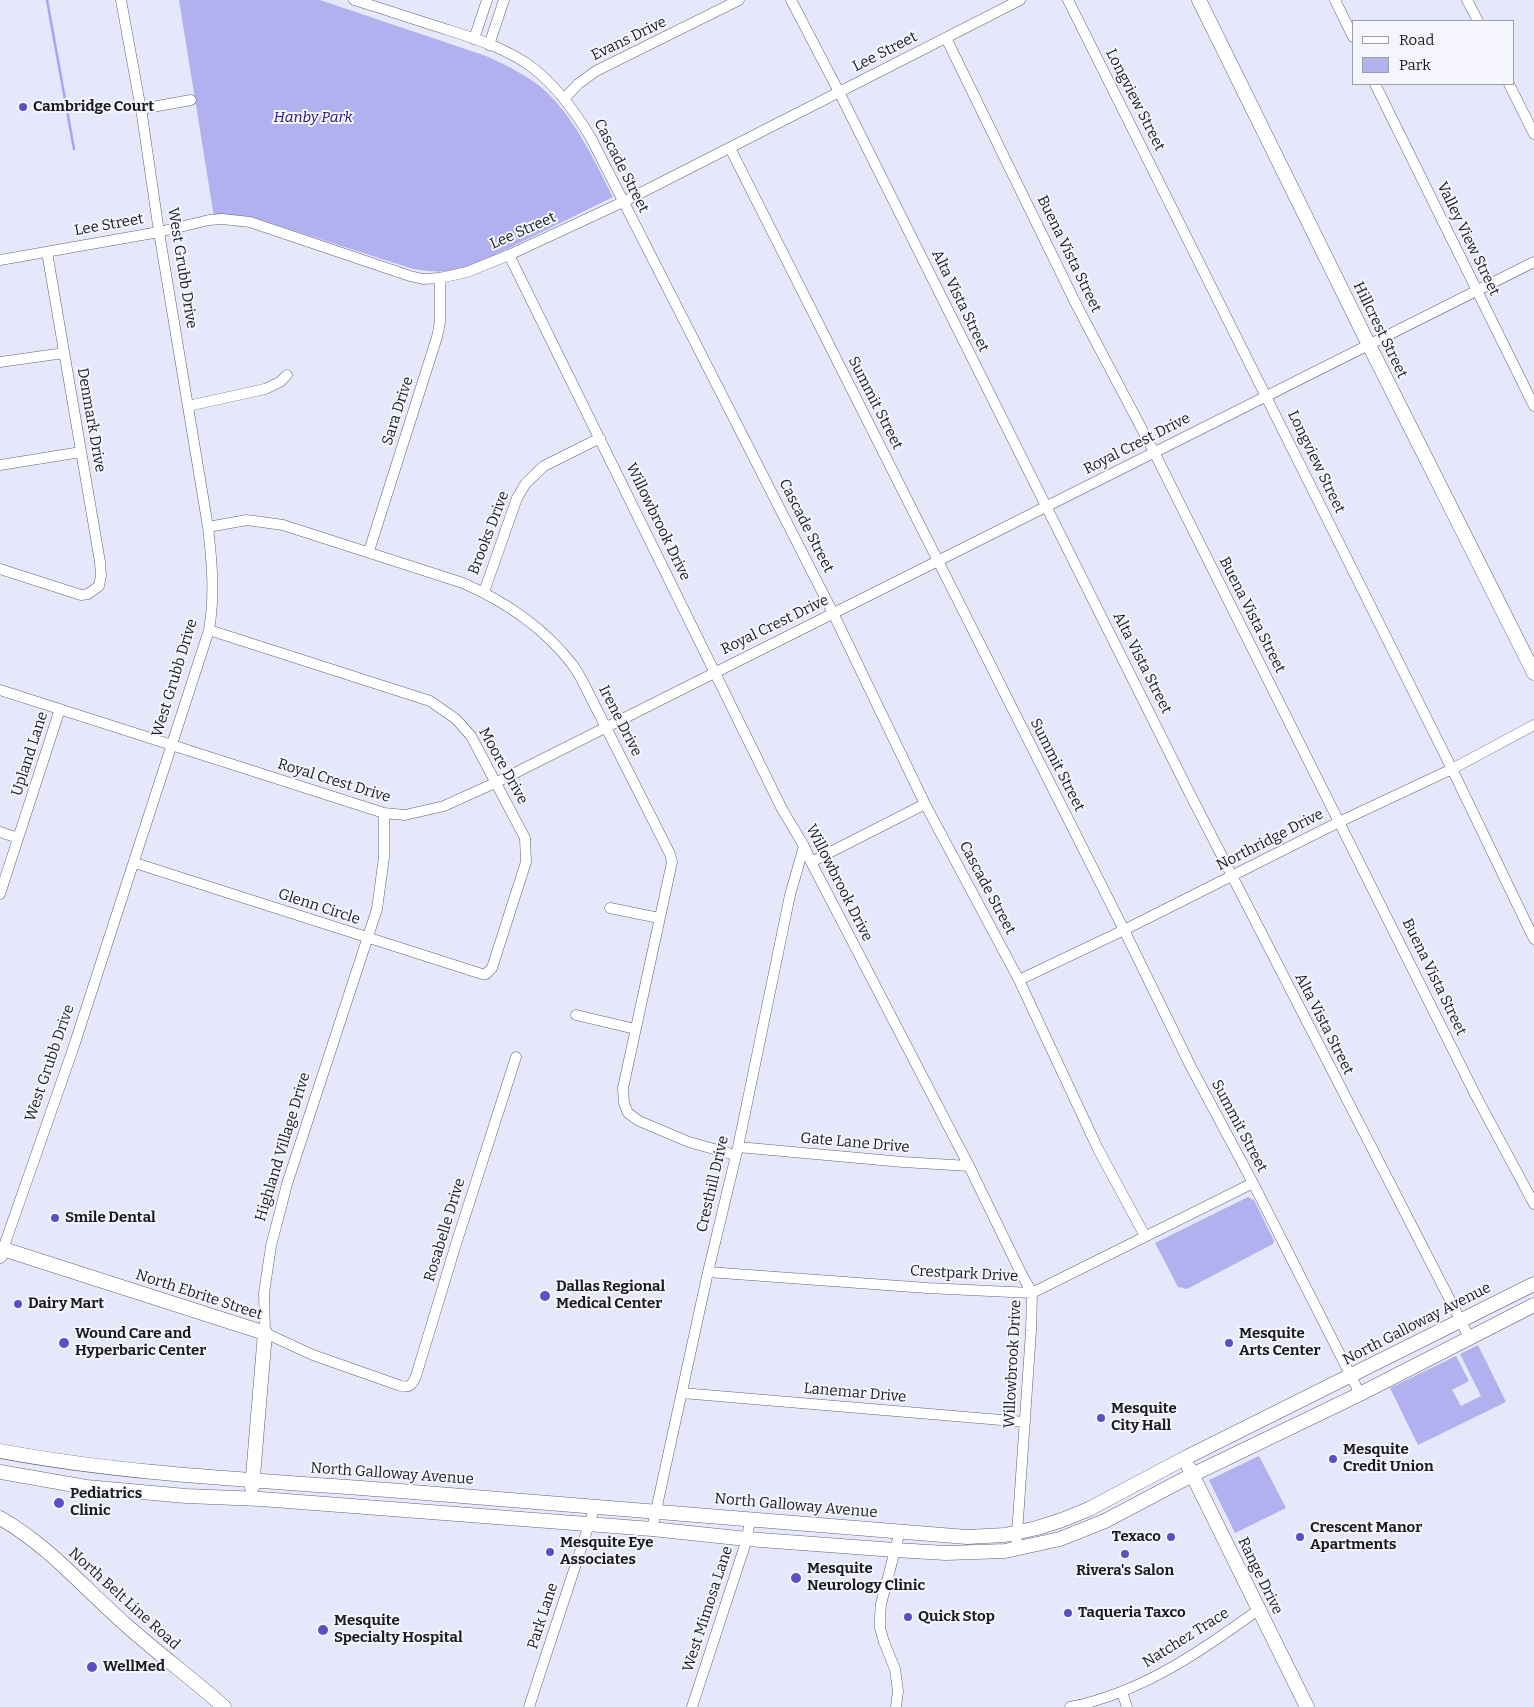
<!DOCTYPE html>
<html>
<head>
<meta charset="utf-8">
<style>
  body { margin:0 }
  #map { position:relative; width:1534px; height:1707px; overflow:hidden; background:#e6e7fb; font-family:Bitter,serif }
  canvas { display:block }
  .legend { position:absolute; left:1352px; top:20px; width:162px; height:65px; box-sizing:border-box; background:#f5f5fd; border:1px solid #9d9ea5; margin:0; padding:6px 9px; list-style:none; font-size:15px; color:#1a1b22 }
  .legend li { display:flex; align-items:center; gap:10px; height:25px }
  .legend b { width:25px; border:1px solid #9d9ea5 }
</style>
</head>
<body>
<div id="map">
<canvas width="1534" height="1707"></canvas>
<ul class="legend">
<li><b style="height:6px;background:#fff"></b>Road</li>
<li><b style="height:14px;background:#b1b1ef"></b>Park</li>
</ul>
</div>
<script>
const ctx = document.querySelector('canvas').getContext('2d');
ctx.lineJoin = 'round';
function fill(path, color) {
  ctx.fillStyle = color;
  ctx.fill(path, 'evenodd');
}
function strokePath(path, color, width, dash) {
  ctx.strokeStyle = color;
  ctx.lineWidth = width;
  ctx.lineCap = dash ? 'butt' : 'round';
  ctx.setLineDash(dash || []);
  ctx.stroke(path);
}
function drawText(font, color, halo, rows, align = 'center') {
  ctx.font = font + ' Bitter,serif';
  ctx.lineWidth = 4;
  ctx.setLineDash([]);
  ctx.textBaseline = 'middle';
  ctx.strokeStyle = halo;
  ctx.fillStyle = color;
  for (const [text, x, y, turn = 0] of rows) {
    ctx.save();
    ctx.translate(x, y);
    ctx.rotate((+turn || 0) * Math.PI / 180);
    ctx.textAlign = isNaN(turn) ? turn : align;
    if (halo) ctx.strokeText(text, 0, 0);
    ctx.fillText(text, 0, 0);
    ctx.restore();
  }
}
const green = new Path2D(`
  M 179,0 L 320,0 L 486,56 C 510,67 538,80 556,102 C 581,130 596,165 613,197 L 475,265 C 449,273 440,273 413,269 L 251,217 L 234,215 L 214,217 Z
  M 1248,1197 L 1254,1200 L 1274,1241 L 1273,1244 L 1187,1289 L 1178,1287 L 1155,1243 Z
  M 1478,1345 L 1506,1402 L 1418,1445 L 1390,1388 L 1456,1356 L 1469,1381 L 1452,1390 L 1461,1406 L 1481,1396 L 1460,1354 Z
  M 1259,1456 L 1286,1508 L 1235,1533 L 1209,1480 Z`);
const stream = new Path2D(`
  M 47,0 L 74,149`);
const street = new Path2D(`
  M 354,0 C 384,9 413,19 442,28 C 473,38 507,48 533,68 C 556,86 576,113 591,138 L 833,613 L 925,804 L 1019,980 L 1098,1149 L 1145,1236
  M 791,0 L 839,92 L 1189,792 L 1469,1337
  M 1068,0 L 1452,769 L 1534,939
  M 1335,0 L 1353,37
  M 1467,0 L 1478,21
  M 946,38 L 1077,306 L 1154,452 L 1476,1096 L 1534,1204
  M 474,39 L 487,0
  M 489,45 L 504,0
  M 1375,84 L 1534,406
  M 1509,84 L 1534,134
  M 564,99 L 578,84 L 596,71 L 739,0
  M 141,109 L 191,100
  M 730,148 L 1124,930 L 1191,1067 L 1253,1183 L 1360,1394
  M 509,255 L 782,809 L 804,846 L 811,862 L 969,1166 L 1020,1271 L 1032,1293 L 1031,1331 L 1016,1549
  M 0,260 L 159,232 L 209,220 L 222,219 L 250,222 L 410,276 L 423,279 L 440,278 L 467,272 L 509,255 L 623,202 L 1020,0
  M 0,362 L 64,353
  M 188,406 L 265,389 L 280,382 L 287,375
  M 0,465 L 81,452
  M 208,527 L 247,520 L 283,525 L 463,583 C 504,601 544,628 572,664 C 577,671 582,680 586,688 L 670,854 L 672,862 L 623,1088 L 624,1103 L 628,1113 L 639,1121 L 689,1142 L 735,1155
  M 369,551 L 437,337 L 440,322 L 440,278
  M 0,569 L 81,595 L 88,594 L 99,586 L 101,576 L 100,562 L 47,252
  M 484,592 L 517,498 L 526,483 L 544,466 L 600,438
  M 0,690 L 384,813 L 405,815 L 444,806 L 497,782 L 1534,262
  M 384,813 L 384,857 L 377,909 L 287,1184 L 271,1246 L 264,1293 L 265,1333 L 313,1355 L 401,1386 C 410,1388 412,1385 416,1376 L 456,1244 L 516,1057
  M 0,832 L 18,838
  M 811,862 L 925,804
  M 135,863 L 482,974 L 486,974 L 492,968 L 526,862 L 525,838 L 471,736 L 456,719 L 430,701 L 209,630
  M 0,894 L 60,709
  M 610,908 L 659,918
  M 1019,980 L 1124,930 L 1339,822 L 1452,769 L 1534,725
  M 576,1015 L 635,1029
  M 738,1147 L 903,1162 L 969,1166
  M 0,1248 L 3,1249 L 73,1049 L 209,630 C 215,595 212,562 208,527 L 159,232 L 142,115 L 121,0
  M 708,1272 L 927,1288 L 1032,1293 L 1253,1183
  M 682,1393 L 1025,1422
  M 652,1529 L 708,1272 L 738,1147 L 790,895 L 804,846
  M 1122,1692 L 1127,1707
  M 529,1707 L 595,1506
  M 692,1707 L 747,1539 L 750,1519
  M 896,1707 L 898,1691 L 895,1669 L 884,1642 L 880,1628 L 880,1617 L 881,1604 L 900,1531
  M 1070,1707 C 1141,1693 1200,1652 1258,1610`);
const secondary = new Path2D(`
  M 1199,0 L 1369,345 L 1534,673
  M 0,1256 L 3,1249 L 265,1333 L 252,1488
  M 0,1451 C 128,1475 258,1480 388,1490 C 581,1506 774,1521 967,1537 L 1005,1535 L 1037,1528 L 1062,1520 L 1089,1509 L 1185,1458 L 1534,1284
  M 1189,1468 L 1307,1707
  M 0,1472 L 86,1487 L 186,1496 L 261,1499 L 652,1529 L 747,1539 L 895,1550 L 946,1553 L 1005,1551 L 1060,1539 L 1105,1521 L 1192,1475 L 1360,1394 L 1534,1305
  M 0,1518 C 48,1545 84,1588 125,1624 C 157,1653 192,1678 224,1707`);
const markers = [
  [23,107,5,"#5e4ec6"],
  [55,1218,5,"#5e4ec6"],
  [545,1296,6,"#5e4ec6"],
  [18,1304,5,"#5e4ec6"],
  [64,1343,6,"#5e4ec6"],
  [1229,1343,5,"#5e4ec6"],
  [1101,1418,5,"#5e4ec6"],
  [1333,1459,5,"#5e4ec6"],
  [59,1503,6,"#5e4ec6"],
  [1171,1537,5,"#5e4ec6"],
  [1300,1537,5,"#5e4ec6"],
  [550,1552,5,"#5e4ec6"],
  [1125,1554,5,"#5e4ec6"],
  [796,1578,6,"#5e4ec6"],
  [1068,1613,5,"#5e4ec6"],
  [908,1617,5,"#5e4ec6"],
  [323,1630,6,"#5e4ec6"],
  [92,1667,6,"#5e4ec6"]
];
const streetNames = [
  ["Evans Drive",629,39,-26],
  ["Lee Street",885,52,-27],
  ["Longview Street",1135,100,63],
  ["Cascade Street",621,166,63],
  ["Lee Street",109,225,-10],
  ["Lee Street",523,231,-24],
  ["Valley View Street",1468,239,64],
  ["Buena Vista Street",1069,254,64],
  ["West Grubb Drive",182,268,81],
  ["Alta Vista Street",960,301,64],
  ["Hillcrest Street",1380,330,64],
  ["Summit Street",875,403,63],
  ["Sara Drive",398,411,-72],
  ["Denmark Drive",91,420,80],
  ["Royal Crest Drive",1137,444,-27],
  ["Longview Street",1316,462,64],
  ["Willowbrook Drive",658,522,64],
  ["Cascade Street",806,526,63],
  ["Brooks Drive",489,533,-69],
  ["Buena Vista Street",1252,615,63],
  ["Royal Crest Drive",775,625,-26],
  ["Alta Vista Street",1142,663,63],
  ["West Grubb Drive",175,678,-73],
  ["Irene Drive",620,721,63],
  ["Upland Lane",30,754,-72],
  ["Summit Street",1057,765,63],
  ["Moore Drive",503,766,61],
  ["Royal Crest Drive",334,781,17],
  ["Northridge Drive",1270,840,-27],
  ["Willowbrook Drive",839,883,63],
  ["Cascade Street",987,888,62],
  ["Glenn Circle",319,907,18],
  ["Buena Vista Street",1434,977,64],
  ["Alta Vista Street",1324,1024,63],
  ["West Grubb Drive",50,1063,-71],
  ["Summit Street",1239,1126,62],
  ["Gate Lane Drive",855,1143,5],
  ["Highland Village Drive",283,1147,-73],
  ["Cresthill Drive",713,1184,-77],
  ["Rosabelle Drive",445,1230,-73],
  ["Crestpark Drive",964,1274,3],
  ["North Ebrite Street",199,1295,18],
  ["North Galloway Avenue",1417,1324,-27],
  ["Willowbrook Drive",1013,1364,-87],
  ["Lanemar Drive",855,1393,5],
  ["North Galloway Avenue",392,1474,4],
  ["North Galloway Avenue",796,1506,5],
  ["Range Drive",1260,1576,64],
  ["North Belt Line Road",124,1599,42],
  ["West Mimosa Lane",708,1609,-72],
  ["Park Lane",543,1616,-72],
  ["Natchez Trace",1186,1638,-32]
];
const poiNames = [
  ["Cambridge Court",33,107],
  ["Smile Dental",65,1218],
  ["Dallas Regional",556,1287],
  ["Medical Center",556,1304],
  ["Dairy Mart",28,1304],
  ["Wound Care and",75,1334],
  ["Hyperbaric Center",75,1351],
  ["Mesquite",1239,1334],
  ["Arts Center",1239,1351],
  ["Mesquite",1111,1409],
  ["City Hall",1111,1426],
  ["Mesquite",1343,1450],
  ["Credit Union",1343,1467],
  ["Pediatrics",70,1494],
  ["Clinic",70,1511],
  ["Crescent Manor",1310,1528],
  ["Apartments",1310,1545],
  ["Texaco",1161,1537,"right"],
  ["Mesquite Eye",560,1543],
  ["Associates",560,1560],
  ["Mesquite",807,1569],
  ["Neurology Clinic",807,1586],
  ["Rivera's Salon",1125,1571,"center"],
  ["Taqueria Taxco",1078,1613],
  ["Quick Stop",918,1617],
  ["Mesquite",334,1621],
  ["Specialty Hospital",334,1638],
  ["WellMed",103,1667]
];
const parkNames = [
  ["Hanby Park",313,118]
];
fill(green, '#b1b1ef');
strokePath(stream, '#a6a5f7', 2.5);
strokePath(street, '#636374', 11);
strokePath(secondary, '#636374', 15);
strokePath(street, '#fff', 10);
strokePath(secondary, '#fff', 14);
for (const [x, y, r, color] of markers) {
  const dot = new Path2D();
  dot.arc(x, y, r, 0, 2 * Math.PI);
  ctx.fillStyle = color;
  ctx.fill(dot);
  strokePath(dot, '#f5f5fd', 2);
}
drawText('15px', '#1a1b22', '#f5f5fd', streetNames);
drawText('bold 15px', '#1a1b22', '#f5f5fd', poiNames, 'left');
drawText('italic 15px', '#270d6d', '#f5f5fd', parkNames);
</script>
</body>
</html>
